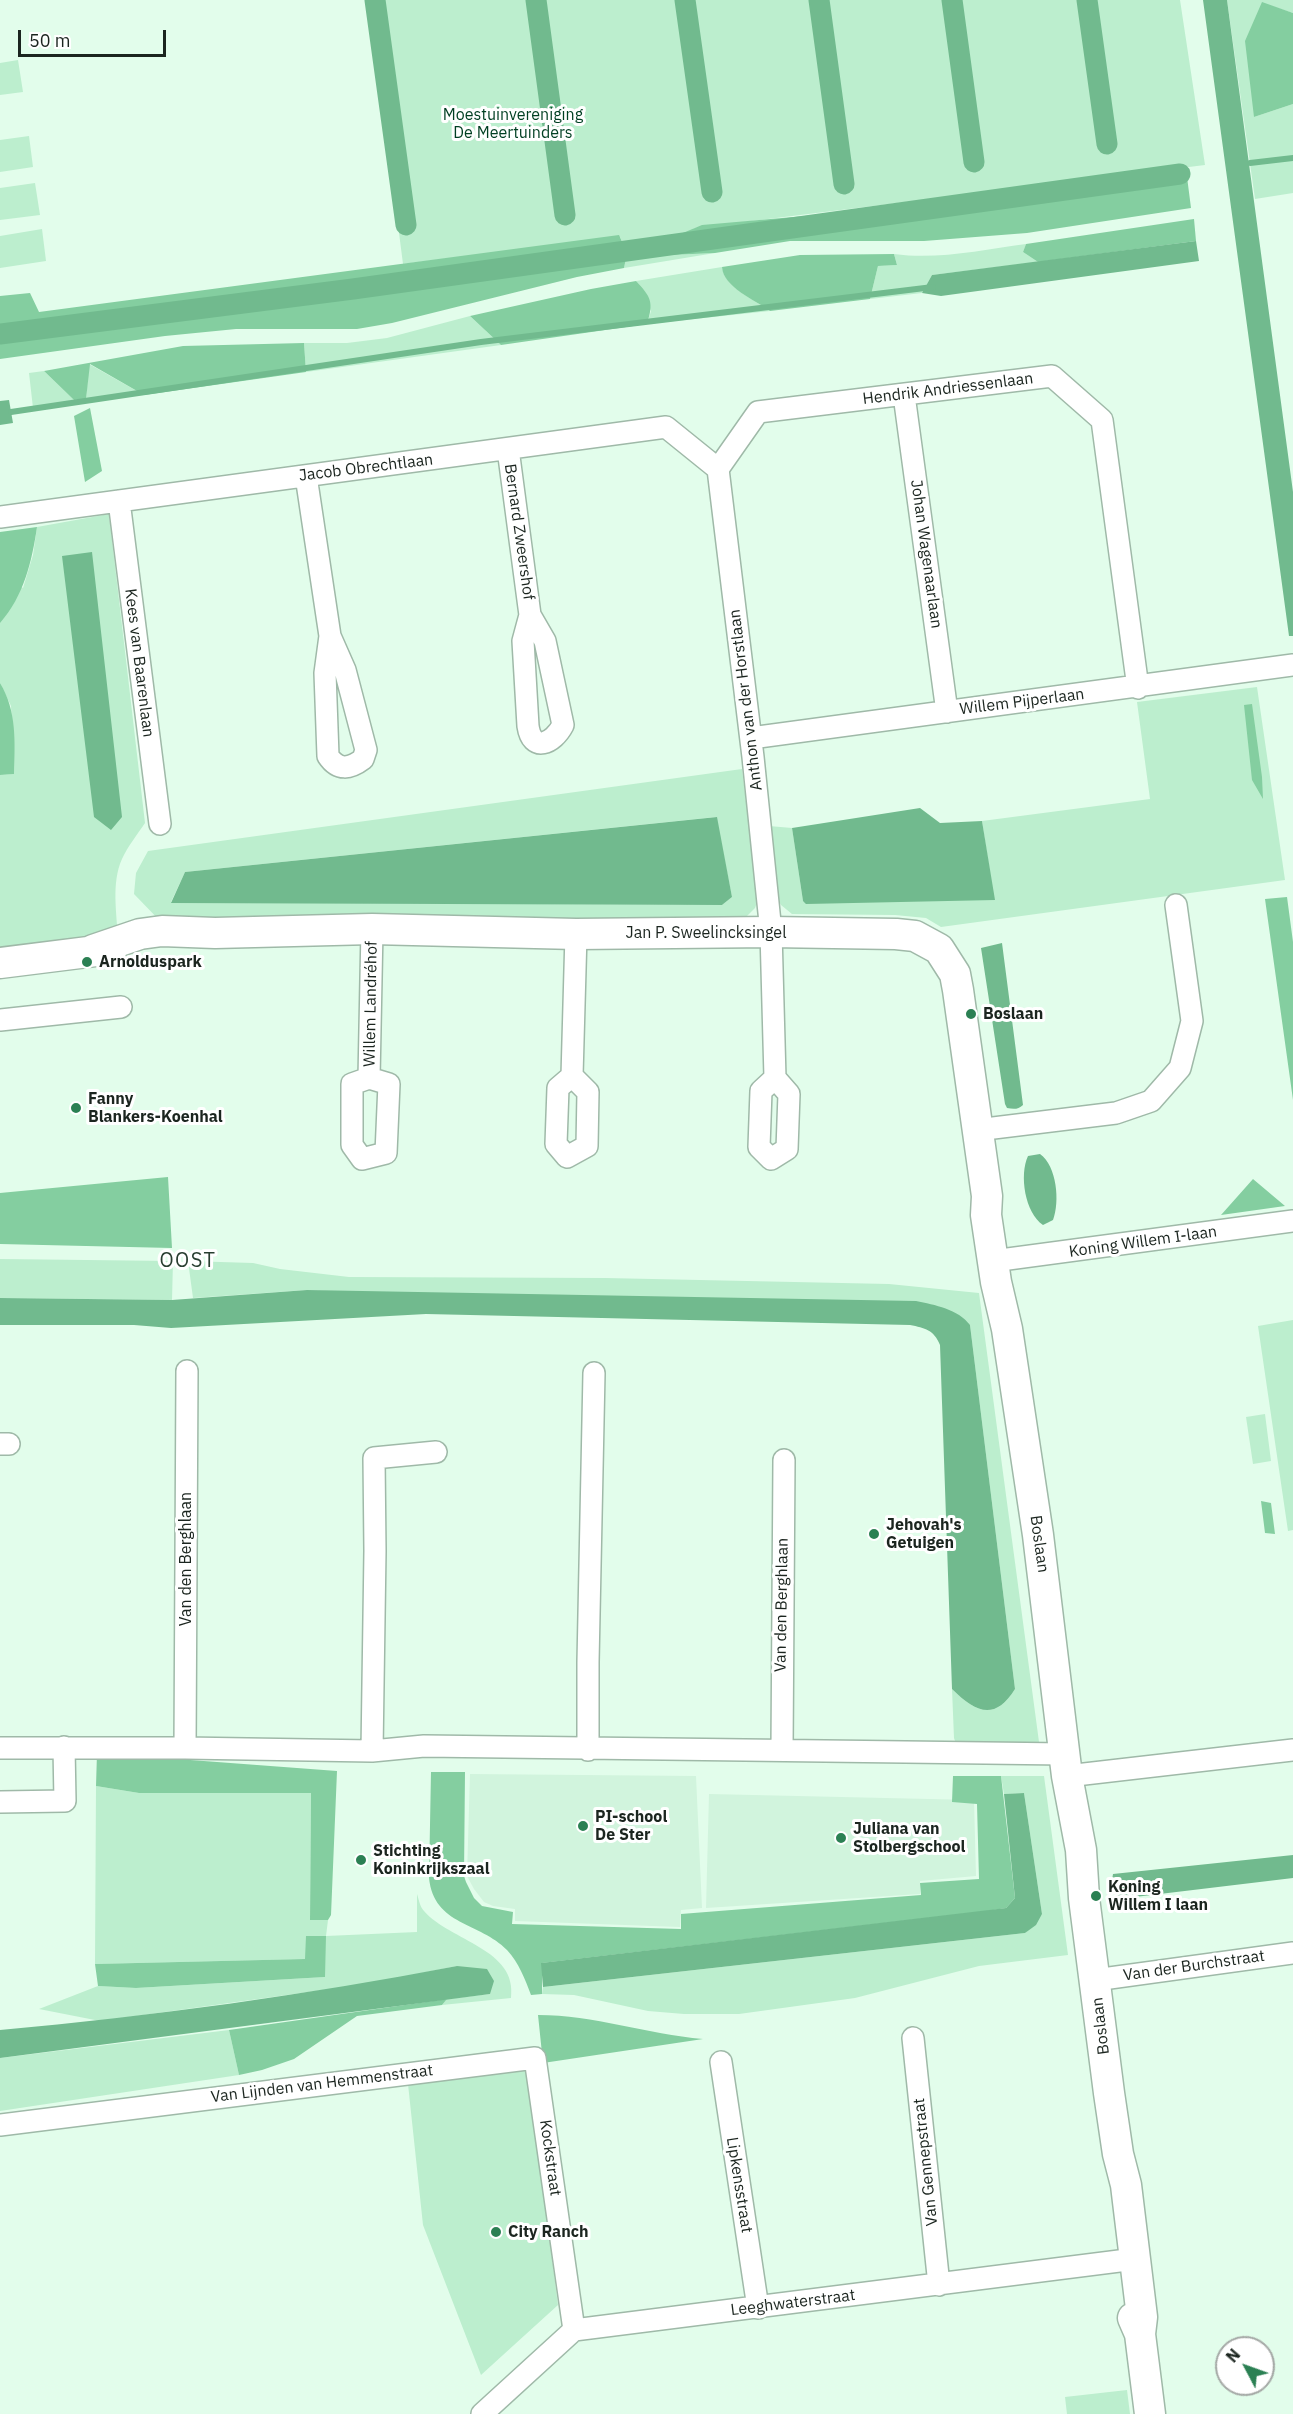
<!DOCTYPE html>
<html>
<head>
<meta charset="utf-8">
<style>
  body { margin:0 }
  #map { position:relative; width:1293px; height:2414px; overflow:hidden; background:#e2fdeb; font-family:"IBM Plex Sans",sans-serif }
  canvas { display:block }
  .north { position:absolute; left:1215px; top:2336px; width:60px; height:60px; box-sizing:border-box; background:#fff; border:2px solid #a4a8a5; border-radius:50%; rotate:311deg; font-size:16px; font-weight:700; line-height:24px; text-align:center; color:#1b251f }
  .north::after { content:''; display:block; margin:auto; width:21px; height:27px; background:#2b8053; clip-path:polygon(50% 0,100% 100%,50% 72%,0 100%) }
  .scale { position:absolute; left:18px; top:30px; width:148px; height:27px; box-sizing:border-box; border:3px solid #1b251f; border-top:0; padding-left:8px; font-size:18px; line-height:21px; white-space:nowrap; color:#1b251f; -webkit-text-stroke:4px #fff; paint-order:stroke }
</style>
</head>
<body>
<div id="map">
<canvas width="1293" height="2414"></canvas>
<div class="north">N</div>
<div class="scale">50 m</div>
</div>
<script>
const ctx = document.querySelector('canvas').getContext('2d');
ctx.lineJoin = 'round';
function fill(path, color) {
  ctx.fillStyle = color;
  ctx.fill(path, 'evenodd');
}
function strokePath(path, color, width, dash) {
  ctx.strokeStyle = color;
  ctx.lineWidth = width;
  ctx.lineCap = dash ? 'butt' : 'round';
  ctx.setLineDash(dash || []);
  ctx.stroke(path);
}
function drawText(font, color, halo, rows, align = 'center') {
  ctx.font = font + ' "IBM Plex Sans",sans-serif';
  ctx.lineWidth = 6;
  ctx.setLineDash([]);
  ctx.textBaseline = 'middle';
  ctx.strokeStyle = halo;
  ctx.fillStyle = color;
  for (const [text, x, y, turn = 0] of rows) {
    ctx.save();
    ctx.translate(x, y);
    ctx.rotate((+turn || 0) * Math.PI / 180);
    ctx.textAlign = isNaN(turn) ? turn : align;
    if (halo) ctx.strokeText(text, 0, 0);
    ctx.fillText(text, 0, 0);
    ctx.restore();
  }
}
const built = new Path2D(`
  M 470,1774 L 696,1776 L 702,1908 L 681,1910 L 680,1927 L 515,1921 L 515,1909 L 493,1906 L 484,1902 L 474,1889 L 467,1876 Z
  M 709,1794 L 974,1800 L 976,1876 L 920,1881 L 920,1894 L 706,1908 Z`);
const green = new Path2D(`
  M 369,0 L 1180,0 L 1205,165 L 695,228 L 648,256 L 715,253 L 624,268 L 627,253 L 620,237 L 403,264 Z
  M 1227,0 L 1293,0 L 1293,13 L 1262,3 L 1254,117 L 1293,104 L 1293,193 L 1255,199 Z
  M 18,60 L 23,92 L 0,95 L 0,63 Z
  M 29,136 L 33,167 L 0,172 L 0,140 Z
  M 35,183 L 40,215 L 0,220 L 0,188 Z
  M 42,229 L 46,261 L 0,268 L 0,236 Z
  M 1026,244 L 1023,252 L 1038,262 L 932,275 L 922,293 L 870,299 L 878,266 L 897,265 L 894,254 C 937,260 982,250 1026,244 Z
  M 722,267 C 724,287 755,300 770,311 L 647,324 L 651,311 L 636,281 Z
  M 470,316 L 501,345 L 306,372 L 304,343 L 347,343 L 387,338 Z
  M 89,364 L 144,395 L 86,399 Z
  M 44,371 L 74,400 L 33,408 L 29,373 Z
  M 109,514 L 145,823 C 137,835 128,846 122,859 C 111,883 117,914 118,940 L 0,957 L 0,775 L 14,774 L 11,706 L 0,683 L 0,571 L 23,588 L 33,555 L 37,527 Z
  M 1257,687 L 1285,880 L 941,927 L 926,918 L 895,915 L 792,914 L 781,905 L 776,896 L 769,826 L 792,828 L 803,901 L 994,899 L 982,821 L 1150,799 L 1137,702 Z
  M 742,769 L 758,900 L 755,908 L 737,926 L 162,923 L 134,894 L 136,873 L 148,851 ZM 716,817 L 732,897 L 722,905 L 171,902 L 185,872 Z
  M 0,1259 L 173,1261 L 172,1300 L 0,1298 Z
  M 188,1261 L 253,1263 L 280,1269 L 349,1277 L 605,1278 L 889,1284 L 979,1293 L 1039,1742 L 1032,1745 L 956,1744 L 954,1738 L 952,1689 C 976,1713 995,1721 1015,1689 L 970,1325 L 307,1290 L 193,1298 Z
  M 1293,1320 L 1293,1530 L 1288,1531 L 1258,1326 Z
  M 1265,1414 L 1271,1461 L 1253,1464 L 1246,1417 Z
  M 1001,1776 L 1044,1776 L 1068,1955 L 979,1966 L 855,1998 L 739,2014 L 684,2014 L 648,2011 L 574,1995 L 542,1994 L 543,1987 L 1025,1933 L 1042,1914 L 1024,1793 L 1004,1794 Z
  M 96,1786 L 139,1793 L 311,1793 L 310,1919 L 328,1920 L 326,1936 L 417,1932 L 417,1894 C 419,1900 420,1907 424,1911 C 450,1941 518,1949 511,1998 L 442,2005 L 447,1999 L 490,1994 L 457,1966 L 366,1984 L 100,2021 L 39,2009 L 98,1986 L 136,1988 L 325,1977 L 325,1936 L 305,1959 L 95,1964 Z
  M 229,2030 L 239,2075 L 0,2111 L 0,2058 Z
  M 528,2070 L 558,2305 L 481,2375 L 423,2225 L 408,2084 Z
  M 1127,2390 L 1130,2414 L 1067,2414 L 1065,2397 Z`);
const forest = new Path2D(`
  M 1262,2 L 1293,13 L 1293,104 L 1254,117 L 1245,41 Z
  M 1186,169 L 1191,208 L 1027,233 L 924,241 L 790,241 L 715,253 L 648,256 L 659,243 L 702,225 L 1170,184 L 1174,173 Z
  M 1194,219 L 1196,241 L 1038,262 L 1023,252 L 1026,244 Z
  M 619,235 L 627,253 L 624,268 L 577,277 L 392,323 L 357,329 L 236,329 L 165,336 L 0,359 L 0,296 L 30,293 L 39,312 Z
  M 894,254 L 897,265 L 878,266 L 870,299 L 770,311 C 755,300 723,287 722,267 L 800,255 Z
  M 636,281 C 651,297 654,302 647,324 L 501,345 L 470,316 L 591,289 Z
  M 304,343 L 306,372 L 144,395 L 90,364 L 86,399 L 74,400 L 44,371 L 183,346 Z
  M 90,408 L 102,471 L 85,482 L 74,416 Z
  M 37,527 C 32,561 24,596 0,623 L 0,532 Z
  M 0,683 C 17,711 15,742 14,774 L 0,775 Z
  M 1252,704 L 1262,777 L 1263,799 L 1252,780 L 1244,705 Z
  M 1287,897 L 1293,942 L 1293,1100 L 1265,899 Z
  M 168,1177 L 172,1248 L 0,1244 L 0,1193 Z
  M 1253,1179 L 1285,1206 L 1221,1215 Z
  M 1261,1501 L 1271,1503 L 1275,1534 L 1265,1533 Z
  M 97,1753 L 337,1771 L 331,1915 L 328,1920 L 310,1920 L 311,1793 L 139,1793 L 96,1786 Z
  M 431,1772 L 465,1772 L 464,1876 L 466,1882 L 474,1898 L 482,1906 L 513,1912 L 512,1924 L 681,1929 L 681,1914 L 921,1895 L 920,1883 L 979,1879 L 977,1804 L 952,1802 L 953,1776 L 1001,1776 L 1015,1898 L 1006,1908 L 987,1911 L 542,1963 L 542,1994 L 531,1995 C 525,1979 519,1963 507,1950 C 480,1922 434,1926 429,1878 Z
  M 306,1936 L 326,1936 L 325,1977 L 136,1988 L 98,1986 L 95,1964 L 305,1959 Z
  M 447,1999 L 442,2005 L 357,2016 L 294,2059 L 262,2070 L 239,2075 L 229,2030 Z
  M 538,2015 C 594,2015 647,2034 703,2039 L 543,2063 Z`);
const water = new Path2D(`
  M 1203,0 L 1227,0 L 1293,492 L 1293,636 L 1289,636 Z
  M 1196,241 L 1199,261 L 941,296 L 922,293 L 932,275 Z
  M 9,400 L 13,423 L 0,425 L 0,401 Z
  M 92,552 L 122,817 L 111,830 L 94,817 L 62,556 Z
  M 920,808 L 940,823 L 982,821 L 995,900 L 806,904 L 803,901 L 792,828 Z
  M 717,817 L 732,897 L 722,905 L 171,903 L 185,872 Z
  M 1002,943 L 1023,1105 C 1018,1110 1013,1109 1007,1108 L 1005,1104 L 981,948 Z
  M 1040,1154 C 1057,1166 1060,1202 1053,1220 L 1043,1225 C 1025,1213 1019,1175 1028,1156 Z
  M 307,1290 L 916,1301 C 935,1305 958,1309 970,1325 L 1015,1689 C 995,1721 976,1713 952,1689 L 940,1345 C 934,1330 925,1328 910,1325 L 426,1314 L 171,1328 L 134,1325 L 0,1325 L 0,1298 L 172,1300 Z
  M 1024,1793 L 1042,1914 L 1036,1925 L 1025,1933 L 543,1987 L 541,1963 L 1006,1908 L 1015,1898 L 1004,1794 Z
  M 1293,1855 L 1293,1878 L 1118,1899 L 1112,1880 L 1113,1874 Z
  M 457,1966 L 487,1969 L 494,1981 L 490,1994 L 0,2058 L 0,2030 C 153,2016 306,1995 457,1966 Z`);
const stream = new Path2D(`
  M 1250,163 L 1293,158
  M 11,412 L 481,342 L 933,287`);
const canal = new Path2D(`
  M 375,0 L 406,225
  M 536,0 L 565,215
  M 685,0 L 712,192
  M 819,0 L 844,184
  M 952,0 L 974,162
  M 1087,0 L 1107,144
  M 0,334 L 353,289 L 1180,174`);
const street = new Path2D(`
  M 904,395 L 947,712
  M 508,449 L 530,615 L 545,641 L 563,725 C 553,744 532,753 528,726 L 523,641 L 530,615
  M 718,469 L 753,757 L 771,932 L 775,1078 L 761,1091 L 759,1147 L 771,1159 L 787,1149 L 789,1094 L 775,1078
  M 718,469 L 758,412 L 1052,376 L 1102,420 L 1138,688
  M 306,476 L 330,636 L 345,670 L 366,750 L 363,759 C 350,769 338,771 328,756 L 325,673 L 330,636
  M 119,501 L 160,824
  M 0,517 L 666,427 L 718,469
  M 751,738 L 1293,665
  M 0,1020 L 121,1007
  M 572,1076 L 588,1092 L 587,1146 L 567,1157 L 556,1144 L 558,1088 L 572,1076 L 576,934
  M 369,1078 L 389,1084 L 386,1153 L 362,1159 L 352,1145 L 352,1084 L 369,1078 L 372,929
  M 977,1130 L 1116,1113 L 1151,1101 L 1180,1068 L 1192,1021 L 1176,905
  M 993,1261 L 1293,1221
  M 0,1444 L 9,1444
  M 0,1748 L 185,1748 L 372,1751 L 424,1746 L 1065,1754
  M 185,1748 L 187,1371
  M 782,1749 L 784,1460
  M 588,1750 L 588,1662 L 594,1373
  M 372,1751 L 375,1551 L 374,1458 L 436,1452
  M 1067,1776 L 1293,1750
  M 0,1802 L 65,1801 L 64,1747
  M 1095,1980 L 1293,1953
  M 913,2038 L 939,2285
  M 721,2062 L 758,2308
  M 0,2125 L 535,2058 L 574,2330
  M 482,2414 L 574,2330 L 1135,2259`);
const secondary = new Path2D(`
  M 93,950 L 140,934 L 162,931 L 215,933 L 372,929 L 576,934 L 771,932 L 896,934 L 915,936 L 939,949 L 955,974 L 958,990 L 987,1196 L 986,1215 L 996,1282 L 1007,1329 L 1038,1535 L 1067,1776 L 1081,1850 L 1084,1898 L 1109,2093 L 1118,2154 L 1126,2185 L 1142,2317 L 1140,2334
  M 0,963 L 112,949
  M 1133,2318 L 1140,2334 L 1150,2414`);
const markers = [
  [87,962,6,"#2b8053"],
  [971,1014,6,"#2b8053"],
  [76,1108,6,"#2b8053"],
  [874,1534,6,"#2b8053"],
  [583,1826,6,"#2b8053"],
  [841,1838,6,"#2b8053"],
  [361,1860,6,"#2b8053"],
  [1096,1896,6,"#2b8053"],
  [496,2232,6,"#2b8053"]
];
const parkNames = [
  ["Moestuinvereniging",513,115],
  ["De Meertuinders",513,133]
];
const streetNames = [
  ["Hendrik Andriessenlaan",948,389,-7],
  ["Jacob Obrechtlaan",366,468,-7],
  ["Bernard Zweershof",519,532,82],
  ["Johan Wagenaarlaan",926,554,82],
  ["Kees van Baarenlaan",139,663,83],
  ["Anthon van der Horstlaan",746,700,-97],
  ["Willem Pijperlaan",1022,702,-7],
  ["Jan P. Sweelincksingel",706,933],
  ["Willem Landréhof",371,1004,-89],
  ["Koning Willem I-laan",1143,1242,-8],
  ["Boslaan",1039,1544,82],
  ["Van den Berghlaan",186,1559,-90],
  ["Van den Berghlaan",782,1605,-89],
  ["Van der Burchstraat",1194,1966,-8],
  ["Boslaan",1101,2026,-97],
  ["Van Lijnden van Hemmenstraat",322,2084,-7],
  ["Kockstraat",550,2158,82],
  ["Van Gennepstraat",926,2162,-96],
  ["Lipkensstraat",739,2185,81],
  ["Leeghwaterstraat",793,2303,-7]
];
const poiNames = [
  ["Arnolduspark",99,962],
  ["Boslaan",983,1014],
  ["Fanny",88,1099],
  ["Blankers-Koenhal",88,1117],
  ["Jehovah's",886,1525],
  ["Getuigen",886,1543],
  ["PI-school",595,1817],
  ["De Ster",595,1835],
  ["Juliana van",853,1829],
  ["Stolbergschool",853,1847],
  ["Stichting",373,1851],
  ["Koninkrijkszaal",373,1869],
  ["Koning",1108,1887],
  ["Willem I laan",1108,1905],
  ["City Ranch",508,2232]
];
const quarterNames = [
  ["OOST",188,1261]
];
fill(built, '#d1f4dd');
fill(green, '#bceece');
fill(forest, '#84cea0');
fill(water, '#71ba8e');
strokePath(stream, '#71ba8e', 6);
strokePath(canal, '#71ba8e', 21);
strokePath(street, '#9fb9a8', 24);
strokePath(secondary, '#9fb9a8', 33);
strokePath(street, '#fff', 21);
strokePath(secondary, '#fff', 30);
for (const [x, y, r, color] of markers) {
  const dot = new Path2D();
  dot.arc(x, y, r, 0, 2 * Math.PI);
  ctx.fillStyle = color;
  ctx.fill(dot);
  strokePath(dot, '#fff', 2);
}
drawText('16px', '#003f22', '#fff', parkNames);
drawText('16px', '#1b251f', '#fff', streetNames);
drawText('bold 16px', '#1b251f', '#fff', poiNames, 'left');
ctx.letterSpacing = '1.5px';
drawText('20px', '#283e30', '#fff', quarterNames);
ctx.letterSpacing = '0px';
</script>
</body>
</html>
